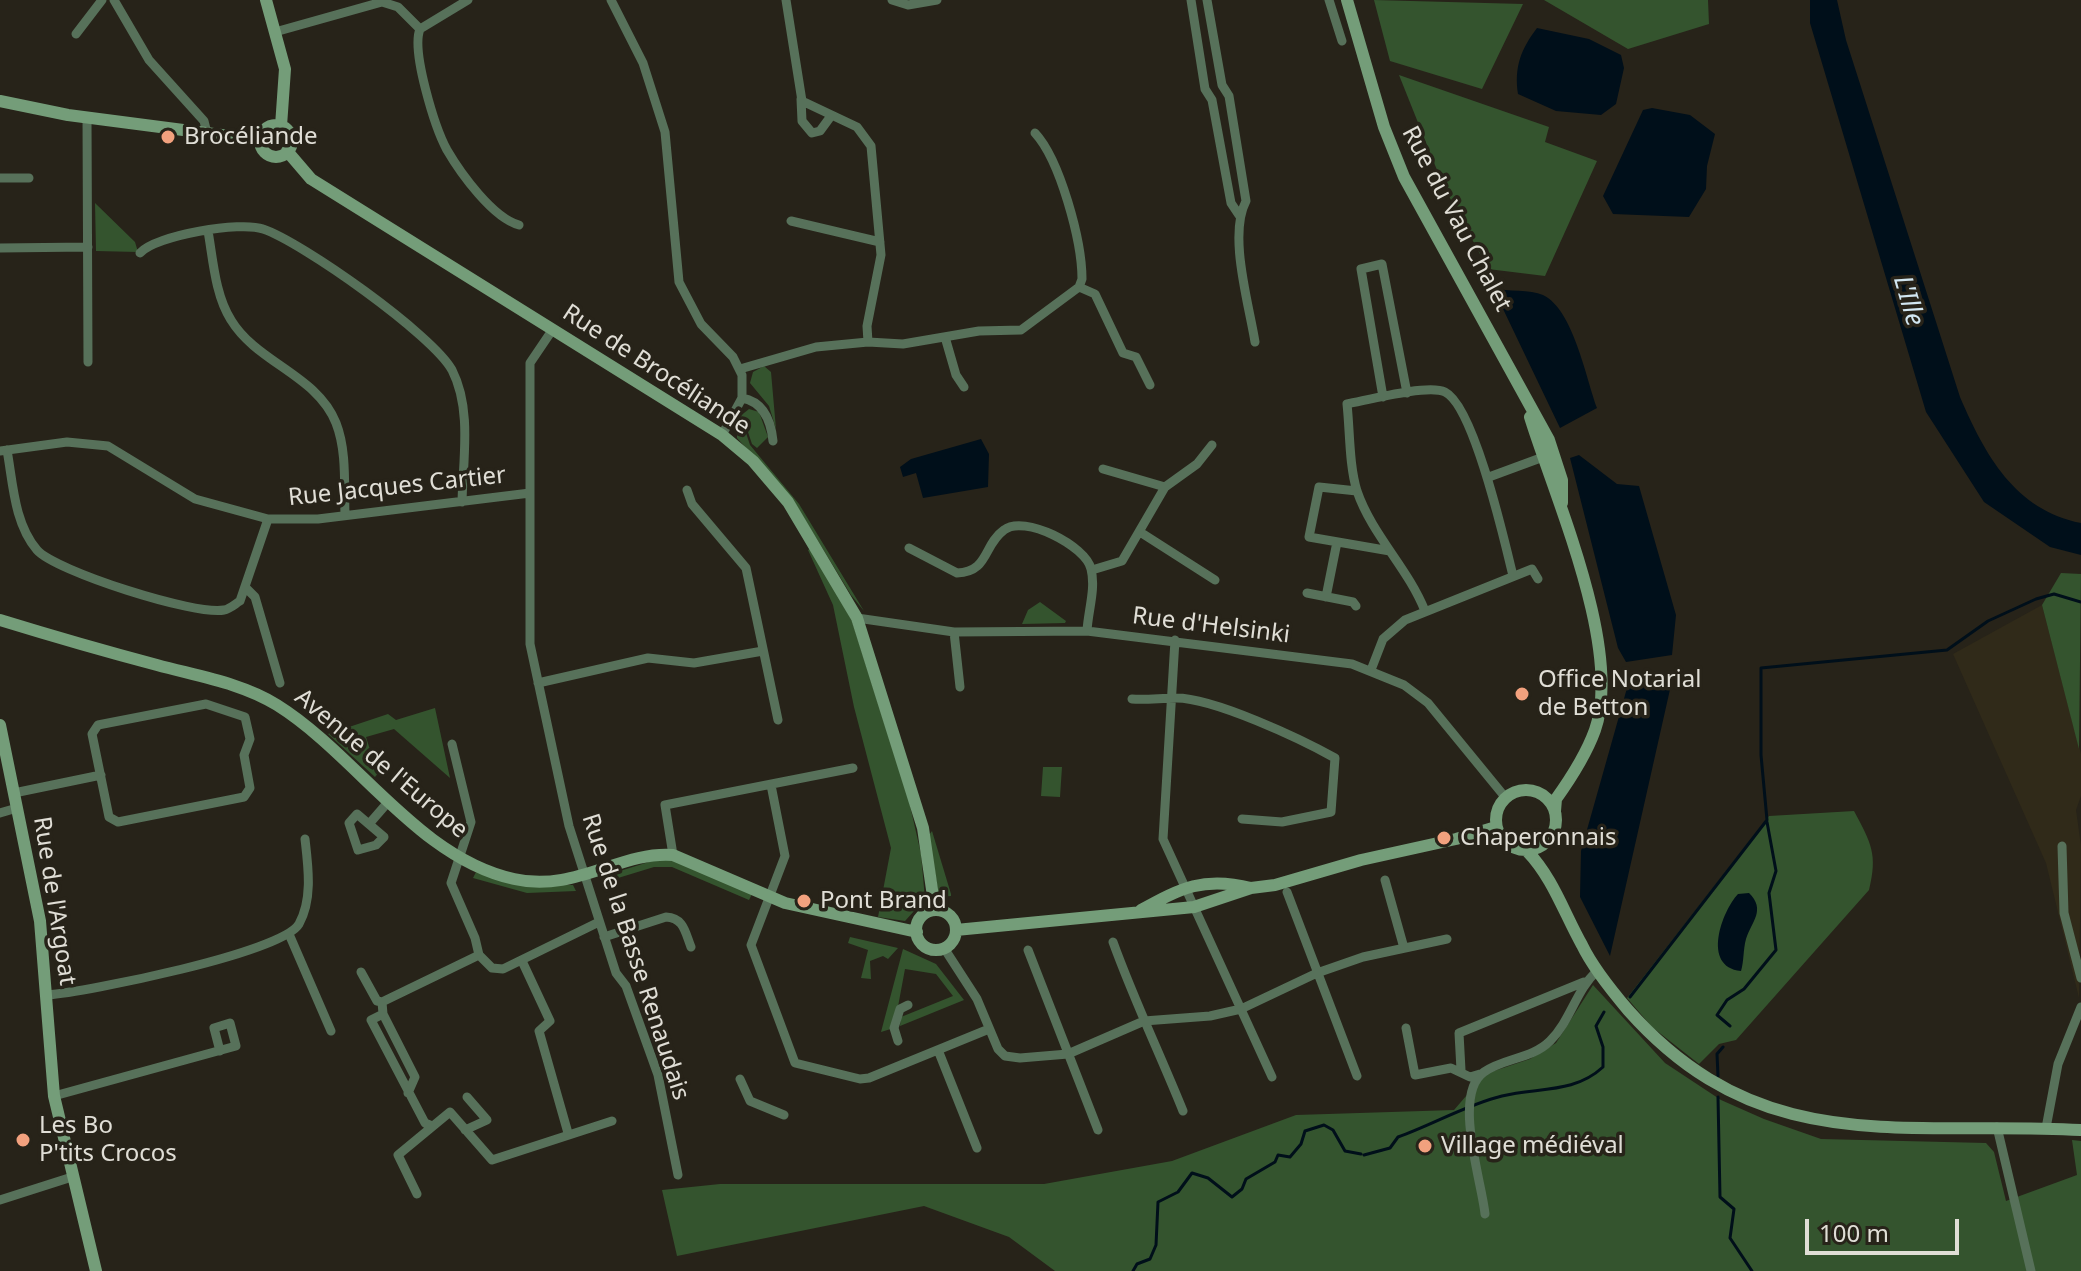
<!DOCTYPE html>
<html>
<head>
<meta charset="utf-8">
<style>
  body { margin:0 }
  #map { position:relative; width:2081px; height:1271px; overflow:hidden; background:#272319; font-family:"Noto Sans",sans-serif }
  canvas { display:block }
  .scale { position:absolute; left:1805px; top:1219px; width:154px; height:36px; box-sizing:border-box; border:4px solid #e0ded6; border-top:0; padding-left:10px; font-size:24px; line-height:28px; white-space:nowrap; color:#e0ded6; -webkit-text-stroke:6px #272319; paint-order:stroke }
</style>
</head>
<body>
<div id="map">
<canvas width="2081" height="1271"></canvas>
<div class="scale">100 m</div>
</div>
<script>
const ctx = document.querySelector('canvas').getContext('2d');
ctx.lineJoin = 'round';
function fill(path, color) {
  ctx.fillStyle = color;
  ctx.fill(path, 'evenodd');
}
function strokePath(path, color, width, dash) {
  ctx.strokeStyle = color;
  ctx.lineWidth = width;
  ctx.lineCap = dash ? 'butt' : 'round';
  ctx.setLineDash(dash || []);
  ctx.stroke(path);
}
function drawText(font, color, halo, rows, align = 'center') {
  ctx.font = font + ' "Noto Sans",sans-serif';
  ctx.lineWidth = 7;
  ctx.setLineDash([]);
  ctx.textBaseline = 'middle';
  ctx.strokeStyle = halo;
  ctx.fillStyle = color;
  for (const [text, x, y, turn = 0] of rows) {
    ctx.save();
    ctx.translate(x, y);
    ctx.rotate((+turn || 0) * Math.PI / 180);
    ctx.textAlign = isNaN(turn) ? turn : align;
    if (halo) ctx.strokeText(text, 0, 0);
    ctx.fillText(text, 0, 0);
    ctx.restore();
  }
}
const built = new Path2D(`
  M 2042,605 L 2081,754 L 2081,796 L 2076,810 L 2081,846 L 2079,998 L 2046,863 L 1953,654 Z`);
const green = new Path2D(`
  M 1374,0 L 1523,4 L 1482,89 L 1390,61 Z
  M 1544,0 L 1708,0 L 1709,24 L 1628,49 Z
  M 1399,75 L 1549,127 L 1545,142 L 1597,161 L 1545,276 L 1488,269 L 1443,185 Z
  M 95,203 L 135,242 L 138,252 L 96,251 Z
  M 764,366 L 771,372 L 776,429 L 769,406 L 750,383 L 753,372 Z
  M 749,409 L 759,412 L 768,437 L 757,448 L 752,444 L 744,420 L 739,417 Z
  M 737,422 L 743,424 L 750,445 L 799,504 L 864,611 L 851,595 L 793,500 L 737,438 Z
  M 811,548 L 852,621 L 909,801 L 921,854 L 925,899 L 905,921 L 878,917 L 891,848 L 854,707 L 833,605 L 808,550 Z
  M 2061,573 L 2081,574 L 2079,749 L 2042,605 Z
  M 1040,602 L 1066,621 L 1065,623 L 1022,624 L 1028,610 Z
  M 435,708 L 450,778 L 394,729 L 366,737 L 372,756 L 379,754 L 383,767 L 375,777 L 328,734 L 388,714 L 396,720 Z
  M 1043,767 L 1062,767 L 1060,797 L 1041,796 Z
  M 1854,811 C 1871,843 1878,854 1869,890 L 1736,1040 L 1719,1044 L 1699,1064 L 1652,1027 L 1627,998 L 1769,816 Z
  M 932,831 L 951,894 L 951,896 L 939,897 L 929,835 Z
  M 655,860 L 672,860 L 752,894 L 749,900 L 672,867 L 654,867 L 605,882 L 604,876 Z
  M 476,872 L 515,885 L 573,885 L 576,891 L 527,893 L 473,878 Z
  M 850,937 L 898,948 L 888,959 L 883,956 L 870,961 L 871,979 L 861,978 L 868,950 L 848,943 Z
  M 903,949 L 936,964 L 964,1000 L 900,1026 L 901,1017 L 953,996 L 936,974 L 905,969 L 894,1028 L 881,1032 Z
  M 1593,985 L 1665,1063 L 1721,1100 L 1764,1119 L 1821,1139 L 1986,1143 L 1994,1152 L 2006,1201 L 2077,1175 L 2072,1140 L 2081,1141 L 2081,1271 L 1055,1271 L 1009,1237 L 924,1206 L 677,1256 L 662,1190 L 720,1184 L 1044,1184 L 1172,1161 L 1296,1115 L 1454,1110 L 1485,1074 L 1530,1059 L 1556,1043 Z`);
const water = new Path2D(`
  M 1810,0 L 1837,0 L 1846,40 L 1960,397 C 1985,455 2015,510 2081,523 L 2081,555 L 2050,547 L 1984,502 L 1926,412 L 1810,23 Z
  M 1537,28 L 1589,39 L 1621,55 L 1624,68 L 1616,104 L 1601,115 L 1556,111 L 1518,94 C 1514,67 1521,49 1537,28 Z
  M 1652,108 L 1690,115 L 1715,134 L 1707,166 L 1706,189 L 1689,217 L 1613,214 L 1603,196 L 1643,110 Z
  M 1493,288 C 1508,292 1530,289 1543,295 C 1573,309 1586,378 1597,408 L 1560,428 Z
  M 981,439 L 989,454 L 988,487 L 923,498 L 916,473 L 903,477 L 900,467 L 911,459 Z
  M 1579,455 L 1617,484 L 1639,486 L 1676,615 L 1672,655 L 1626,662 L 1618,648 L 1570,458 Z
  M 1671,685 L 1610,956 L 1580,897 L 1581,851 L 1627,688 Z
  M 1749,893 C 1766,910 1752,921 1746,939 C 1743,950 1744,961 1741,971 C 1701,967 1722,911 1738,894 Z`);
const stream = new Path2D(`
  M 1630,997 L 1767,820 L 1761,755 L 1761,668 L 1947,650 L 1988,621 L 2036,599 L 2054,594 L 2081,602
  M 1730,1026 L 1717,1015 L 1727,1000 L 1744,989 L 1776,950 L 1769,893 L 1776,871 L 1767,822
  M 1718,1076 L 1717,1054 L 1723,1047
  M 1718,1097 L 1720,1197 L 1734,1209 L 1730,1238 L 1752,1271
  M 1364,1155 L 1390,1148 L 1398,1137 C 1432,1125 1468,1104 1502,1096 C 1537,1087 1574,1094 1603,1067 L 1603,1047 L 1596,1026 L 1604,1012
  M 1133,1271 L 1137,1264 L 1150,1259 L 1156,1245 L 1158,1202 L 1178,1192 L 1192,1173 L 1208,1178 L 1232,1197 L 1242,1189 L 1246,1179 L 1275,1162 L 1278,1155 L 1290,1157 L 1301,1144 L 1305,1131 L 1324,1125 L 1333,1130 L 1345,1151 L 1361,1154`);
const street = new Path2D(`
  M 114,0 L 149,60 L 204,121 L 207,133
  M 611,0 L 643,63 L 665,132 L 679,282 L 701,324 L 733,357 L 742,375 L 742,398 L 722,435
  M 786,0 L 802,101 L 857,127 L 871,146 L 881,255 L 867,326 L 868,342
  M 892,0 L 908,5 L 937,0
  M 1191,0 L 1205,89 L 1212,100 L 1231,203 L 1239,215
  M 1207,0 L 1222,85 L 1229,96 L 1246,201 C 1228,235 1249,304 1255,342
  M 1329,0 L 1342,41
  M 420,29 C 411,51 435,128 447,150 C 461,174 493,218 519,225
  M 420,29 L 468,0
  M 275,32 L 382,2 L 398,7 L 420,29
  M 76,34 L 102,0
  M 801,99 L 802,121 L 812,133 L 820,131 L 831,116
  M 87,117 L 88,362
  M 0,178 L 29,178
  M 791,221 L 880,242
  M 208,231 C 213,259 215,295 231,320 C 257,363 317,375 336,423 C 347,451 344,485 345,515
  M 0,248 L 88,247
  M 140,253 C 156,235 241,221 263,229 C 302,242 433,335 452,370 C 472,409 463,459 462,502
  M 1079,287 L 1095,294 L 1123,353 L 1136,357 L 1150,385
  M 553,329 L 530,363 L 530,644 L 569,826 L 616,973 L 626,986 L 658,1075 L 678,1175
  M 945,337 L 956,375 L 964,387
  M 740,369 L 816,347 L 868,342 L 903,344 L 979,331 L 1021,330 L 1079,287 L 1082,279 C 1082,241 1060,160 1035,133
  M 1383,397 L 1361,269 L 1382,264 L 1407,393
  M 742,398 C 764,402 771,421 773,441
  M 7,450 C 13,483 14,523 37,550 C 55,571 196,616 224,610 C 230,609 235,604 240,601 L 268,519
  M 0,451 L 67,442 L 108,446 L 195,499 L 268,519 L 318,519 L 530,493
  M 1489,477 L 1546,456
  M 1165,487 L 1197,464 L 1212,445
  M 687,490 L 692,504 L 746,568 L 778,720
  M 1357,491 L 1319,487 L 1309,537 L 1390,551
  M 1140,532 L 1215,580
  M 909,548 L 957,573 C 989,572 983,545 1004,530 C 1024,514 1086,546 1091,569 C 1096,589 1088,611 1087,631
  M 1092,570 L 1122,561 L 1165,487 L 1103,469
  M 246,588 L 255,597 L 280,683
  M 1307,593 L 1353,602 L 1356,606
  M 1326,597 L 1337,542
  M 1425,611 C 1408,568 1372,535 1357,491 C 1349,465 1350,431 1347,404 C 1368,400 1428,384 1445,392 C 1474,406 1505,543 1513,576
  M 857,618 L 954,632 L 1087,631 L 1352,664 L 1404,685 L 1428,703 L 1505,797
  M 954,632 L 960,687
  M 1175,640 L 1163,839 L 1272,1077
  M 1371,670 L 1383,639 L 1405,620 L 1532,569 L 1538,579
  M 538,683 L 648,658 L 694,663 L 763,651
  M 1132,699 C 1147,700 1161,698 1176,698 C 1214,698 1301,739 1335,758 L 1331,812 L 1282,822 L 1242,819
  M 206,704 L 245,717 L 250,739 L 244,755 L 250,788 L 244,797 L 118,822 L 109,817 L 92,734 L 98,725 Z
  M 771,785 L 785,856 L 751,945 L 795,1063 L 860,1079 L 869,1078 L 989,1029
  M 14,793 L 101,775
  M 0,813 L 17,808
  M 357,814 L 384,837 L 376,845 L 358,850 L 349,823 Z
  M 369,824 L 389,801
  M 2062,846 L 2064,913 L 2081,978
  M 673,855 L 665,805 L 853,768
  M 1385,880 L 1404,948
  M 1287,892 L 1357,1076
  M 289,934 L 331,1031
  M 604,937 L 666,917 C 684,918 685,932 691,947
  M 1113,942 C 1134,1000 1160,1054 1183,1111
  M 944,948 L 977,999 L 998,1049 L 1005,1056 L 1020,1058 L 1068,1054 L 1144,1021 L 1210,1016 L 1241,1009 L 1317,973 L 1363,957 L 1447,939
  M 1028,950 L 1098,1130
  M 479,955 L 492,968 L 503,969 L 599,922
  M 522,961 L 550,1021 L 539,1031 L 568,1133
  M 361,972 L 377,1001 L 382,1002
  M 47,995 C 86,992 282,953 299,924 C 313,899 308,866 305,839
  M 383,1014 L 371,1020 L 425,1123 L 432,1126
  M 1406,1028 L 1415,1075 L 1451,1068 L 1470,1077 L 1480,1074
  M 898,1041 L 894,1028 L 900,1009 L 908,1005
  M 938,1050 L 977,1148
  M 1461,1070 L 1459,1033 L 1584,982
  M 740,1079 L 750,1101 L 784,1115
  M 408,1093 L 415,1077 L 383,1014 L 382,1002 L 479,955 L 475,938 L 451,883 L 471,822 L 452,744
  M 54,1096 L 236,1046 L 230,1023 L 214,1028 L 220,1051
  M 1997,1127 L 2031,1271
  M 2046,1128 L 2058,1064 L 2081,1007
  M 465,1130 L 487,1120 L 467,1097
  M 417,1194 L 398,1155 L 450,1112 L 492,1160 L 612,1121
  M 0,1200 L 72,1177
  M 1485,1214 C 1482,1182 1452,1094 1484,1072 C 1504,1058 1532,1059 1550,1041 C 1571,1020 1576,990 1597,971`);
const secondary = new Path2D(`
  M 266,0 L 285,69 L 281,126
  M 1347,0 L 1384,127 L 1404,177 L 1549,440 L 1562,480 L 1562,503
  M 0,101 L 68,115 L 260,140
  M260 141a16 16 0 1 1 32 0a16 16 0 1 1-32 0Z
  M 287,151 L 311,179 L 722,435 L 753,461 L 788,502 L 857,618 L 923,828 L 935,910
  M 1530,417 C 1555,498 1623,649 1595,730 C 1586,755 1571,778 1556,799 L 1555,811
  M 0,620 C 52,636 104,651 157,665 C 197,676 242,683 277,705 C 357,755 418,858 514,879 C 575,893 620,851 673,855 L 785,903 L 917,932
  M 0,725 L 40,921 L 54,1096 L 96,1271
  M1496 820a30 30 0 1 1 60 0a30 30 0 1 1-60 0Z
  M 1527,851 C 1553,878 1564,913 1582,945 C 1593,968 1611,990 1628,1010 C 1762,1161 1905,1120 2081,1130
  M 1141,910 C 1181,888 1204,876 1251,888
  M916 930a20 20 0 1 1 40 0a20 20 0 1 1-40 0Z
  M 956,930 L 1194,907 L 1251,888 L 1275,885 L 1361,860 L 1456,839 L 1496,827`);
const markers = [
  [168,137,8,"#f2a17e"],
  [1522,694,8,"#f2a17e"],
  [1444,838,8,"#f2a17e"],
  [804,901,8,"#f2a17e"],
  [23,1140,8,"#f2a17e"],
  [1425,1146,8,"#f2a17e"]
];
const poiNames = [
  ["Brocéliande",184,137],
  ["Office Notarial",1538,680],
  ["de Betton",1538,708],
  ["Chaperonnais",1460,838],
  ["Pont Brand",820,901],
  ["Les Bo",39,1126],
  ["P'tits Crocos",39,1154],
  ["Village médiéval",1441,1146]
];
const streetNames = [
  ["Rue du Vau Chalet",1456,219,62],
  ["Rue de Brocéliande",656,370,33],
  ["Rue Jacques Cartier",397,487,-6],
  ["Rue d'Helsinki",1211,626,7],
  ["Avenue de l'Europe",381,764,40],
  ["Rue de l'Argoat",54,901,81],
  ["Rue de la Basse Renaudais",635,957,72]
];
const waterNames = [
  ["L'Ille",1908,301,74]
];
fill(built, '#302a19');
fill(green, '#34542e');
fill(water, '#000f1a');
strokePath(stream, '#000f1a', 3);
strokePath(street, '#57715a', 9);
strokePath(secondary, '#749d79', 12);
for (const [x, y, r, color] of markers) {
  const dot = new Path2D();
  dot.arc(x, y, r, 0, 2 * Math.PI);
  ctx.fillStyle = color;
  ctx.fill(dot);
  strokePath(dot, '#272319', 3);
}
drawText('24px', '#e0ded6', '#272319', poiNames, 'left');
drawText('24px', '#e0ded6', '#272319', streetNames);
drawText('italic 26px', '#d2e7f2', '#272319', waterNames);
</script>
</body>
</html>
